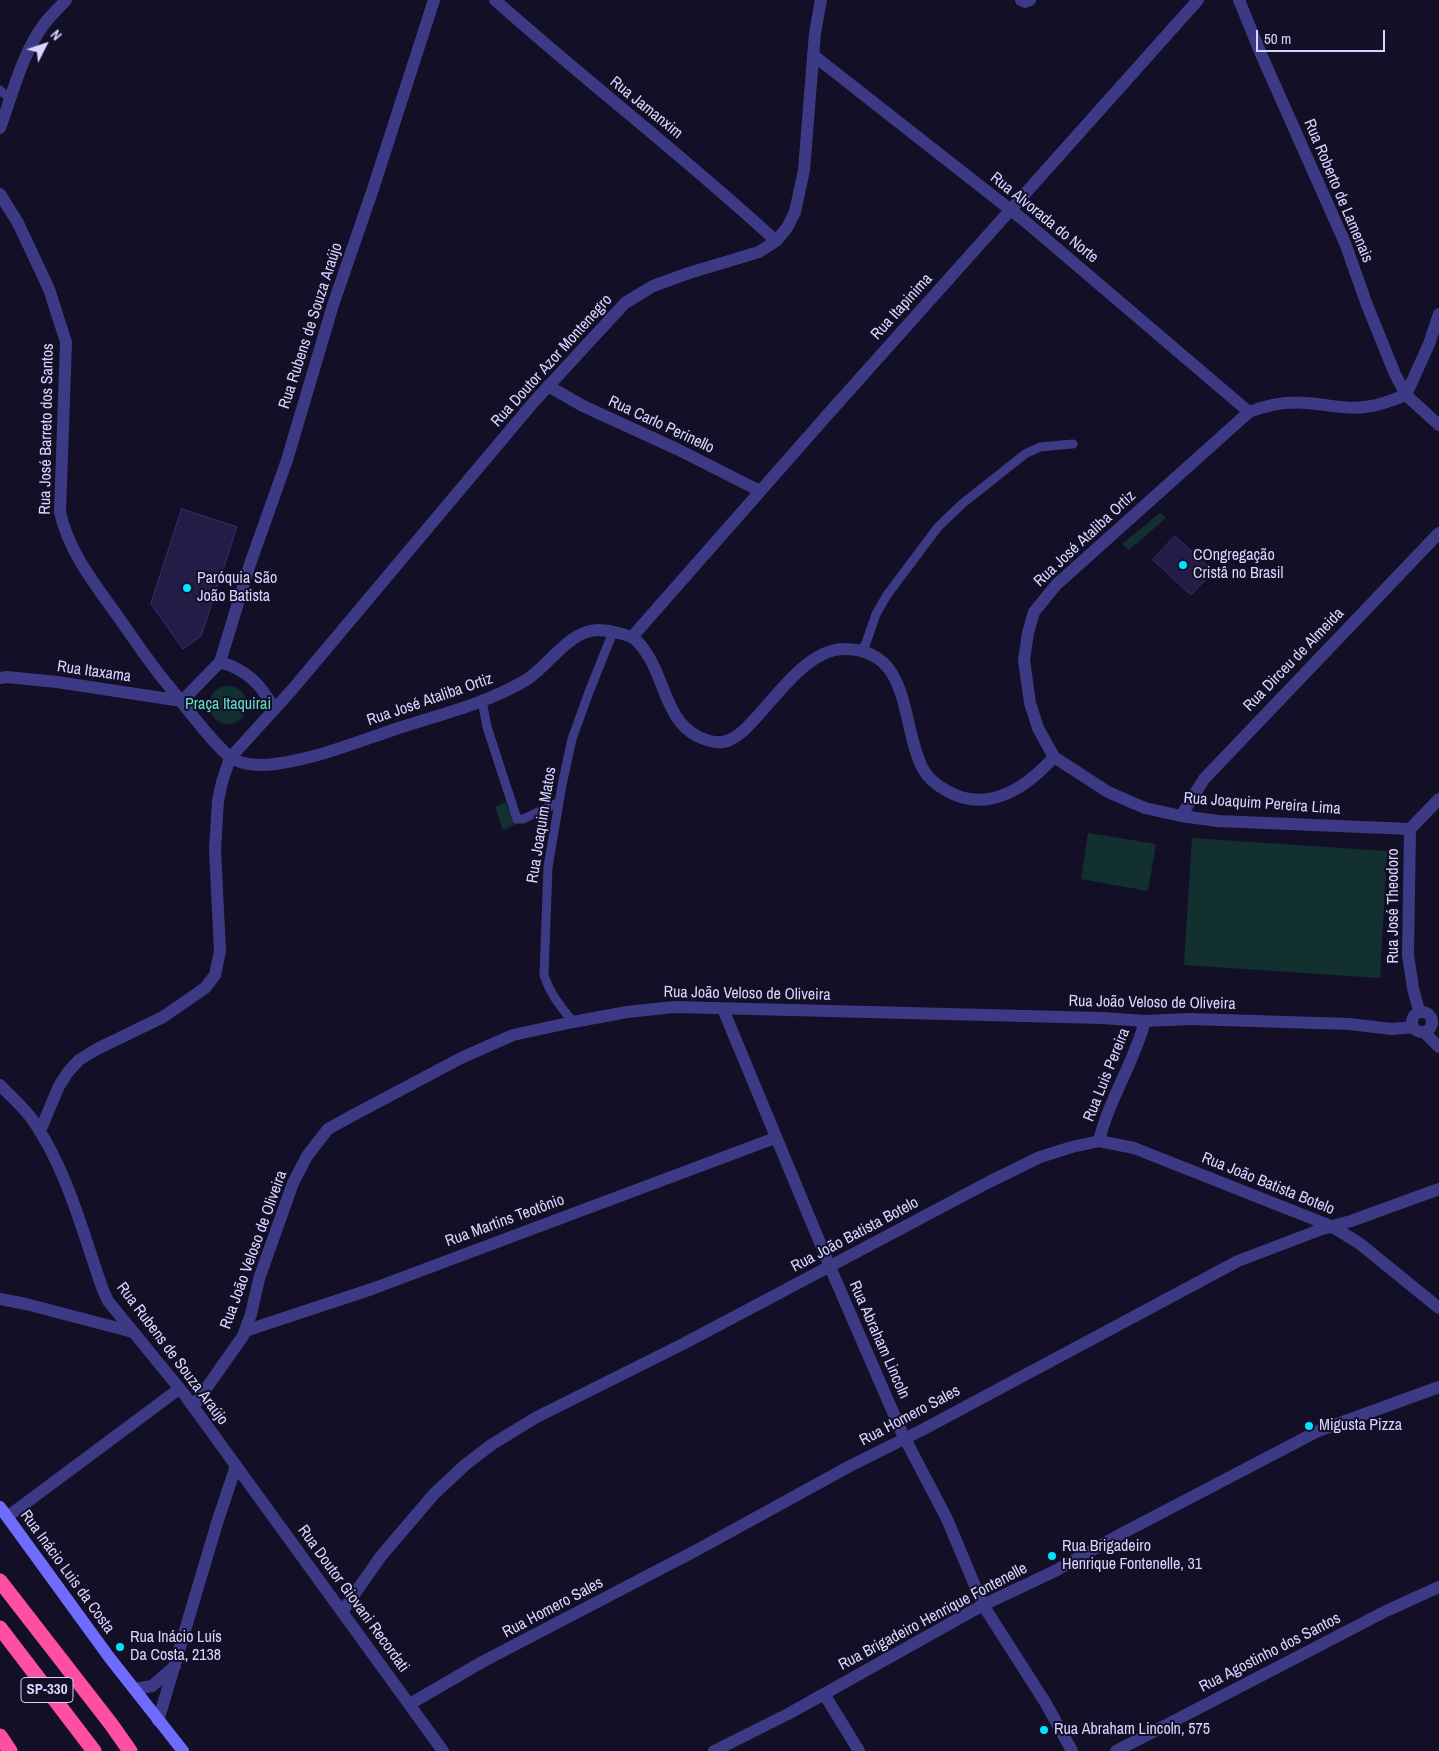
<!DOCTYPE html>
<html>
<head>
<meta charset="utf-8">
<style>
  body { margin:0 }
  #map { position:relative; width:1439px; height:1751px; overflow:hidden; background:#130f26; font-family:"Archivo Narrow",sans-serif }
  canvas { display:block }
  .north { position:absolute; left:20px; top:20px; width:50px; height:50px; -webkit-text-stroke:4px #130f26; paint-order:stroke; rotate:49deg; font-size:14px; font-weight:700; line-height:20px; text-align:center; color:#d9d4ff }
  .north::after { content:''; display:block; margin:auto; width:18px; height:22px; background:#d9d4ff; clip-path:polygon(50% 0,100% 100%,50% 72%,0 100%) }
  .scale { position:absolute; left:1256px; top:30px; width:129px; height:22px; box-sizing:border-box; border:2px solid #d9d4ff; border-top:0; padding-left:6px; font-size:15px; line-height:18px; white-space:nowrap; color:#d9d4ff; -webkit-text-stroke:4px #130f26; paint-order:stroke }
</style>
</head>
<body>
<div id="map">
<canvas width="1439" height="1751"></canvas>
<div class="north">N</div>
<div class="scale">50 m</div>
</div>
<script>
const ctx = document.querySelector('canvas').getContext('2d');
ctx.lineJoin = 'round';
function fill(path, color) {
  ctx.fillStyle = color;
  ctx.fill(path, 'evenodd');
}
function strokePath(path, color, width, dash) {
  ctx.strokeStyle = color;
  ctx.lineWidth = width;
  ctx.lineCap = dash ? 'butt' : 'round';
  ctx.setLineDash(dash || []);
  ctx.stroke(path);
}
function drawText(font, color, halo, rows, align = 'center') {
  ctx.font = font + ' "Archivo Narrow",sans-serif';
  ctx.lineWidth = 4;
  ctx.setLineDash([]);
  ctx.textBaseline = 'middle';
  ctx.strokeStyle = halo;
  ctx.fillStyle = color;
  for (const [text, x, y, turn = 0] of rows) {
    ctx.save();
    ctx.translate(x, y);
    ctx.rotate((+turn || 0) * Math.PI / 180);
    ctx.textAlign = isNaN(turn) ? turn : align;
    if (halo) ctx.strokeText(text, 0, 0);
    ctx.fillText(text, 0, 0);
    ctx.restore();
  }
}
const green = new Path2D(`
  M 1160,513 L 1166,518 L 1129,550 L 1122,544 Z
  M209 705a19 19 0 1 1 38 0a19 19 0 1 1-38 0Z
  M 505,802 L 516,824 L 503,830 L 495,807 Z
  M 1088,833 L 1156,844 L 1148,891 L 1081,879 Z
  M 1192,838 L 1387,851 L 1380,978 L 1184,965 Z`);
const building = new Path2D(`
  M 182,509 L 237,527 L 201,636 L 183,649 L 151,604 Z
  M 1175,536 L 1213,571 L 1191,595 L 1153,560 Z`);
const service = new Path2D(`
  M 0,90 L 9,98
  M 861,651 L 866,643 L 876,614 L 887,595 L 938,527 L 962,504 L 1025,454 L 1040,447 L 1073,444
  M 482,701 L 487,727 L 517,819 L 523,819 L 559,802
  M 573,1022 C 561,1007 550,994 544,975 L 548,867 L 562,785 L 572,739 L 589,692 L 613,632`);
const minor = new Path2D(`
  M 495,0 C 587,82 685,157 776,241
  M 1021,0 L 1025,2 L 1030,0
  M 1239,0 L 1261,54 L 1345,243 L 1367,305 L 1395,374 L 1406,395 L 1439,425
  M 813,55 L 1026,222 L 1249,412
  M 0,194 L 18,223 L 49,289 L 66,342 L 60,512 C 69,553 95,584 119,618 C 133,638 147,659 163,679 C 178,696 218,752 235,760 C 247,765 262,766 275,764 C 315,759 354,743 393,730 C 438,715 486,704 526,680 C 550,665 568,631 598,630 C 604,630 611,631 618,633 C 622,634 627,635 631,637 C 639,641 644,649 649,657 C 665,684 668,721 697,736 C 705,740 714,743 723,742 C 734,740 744,731 751,723 C 775,699 807,649 844,649 C 913,649 900,726 923,769 C 928,778 938,786 947,791 C 988,814 1026,788 1054,757
  M 1439,314 L 1429,344 L 1406,395 C 1393,400 1379,406 1365,407 C 1346,410 1326,404 1307,403 C 1287,401 1267,405 1249,412 L 1056,585 L 1034,612 L 1028,633 L 1024,660 L 1030,703 L 1038,728 L 1054,757 L 1108,792 L 1145,808 L 1181,816 L 1218,821 L 1410,829 L 1439,799
  M 548,386 L 583,406 L 677,449 L 760,491
  M 632,637 L 829,413 L 1198,0
  M 220,662 C 247,670 261,684 274,709
  M 0,678 L 7,677 L 57,682 L 182,701
  M 182,701 L 220,662 L 249,567 L 287,460 L 333,305 L 373,189 L 434,0
  M 1181,816 L 1204,779 L 1439,533
  M 1410,829 L 1408,955 L 1413,988 L 1419,1011
  M 723,1009 L 830,1267 L 902,1433 L 947,1519 L 983,1605 L 1045,1702 L 1072,1751
  M1412 1022a10 10 0 1 1 20 0a10 10 0 1 1-20 0Z
  M 1424,1032 L 1439,1047
  M 0,1085 C 11,1097 25,1108 34,1122 C 68,1172 83,1234 103,1290 L 108,1301 L 184,1394 L 443,1751
  M 40,1131 L 59,1086 L 68,1072 L 79,1060 L 97,1049 L 163,1017 L 205,988 L 215,975 L 220,951 L 215,849 L 218,801 L 222,782 L 230,758 L 291,691 L 532,404 L 625,303 L 653,286 L 689,273 L 759,252 L 776,241 L 787,228 L 795,212 L 804,170 L 815,33 L 821,0
  M 1099,1141 C 1109,1099 1134,1063 1145,1021
  M 0,1299 L 26,1304 L 133,1332
  M 245,1331 L 372,1289 L 775,1138
  M 193,1407 L 243,1336 L 251,1314 L 259,1279 L 293,1183 L 307,1156 L 328,1129 L 346,1119 L 461,1058 L 513,1035 L 573,1022 L 627,1012 L 674,1007 L 1102,1018 L 1145,1021 L 1190,1019 L 1349,1024 L 1392,1029 L 1413,1027
  M 7,1517 L 179,1389
  M 342,1612 L 381,1556 L 434,1494 L 465,1465 L 491,1445 L 535,1418 L 683,1344 L 989,1182 L 1040,1157 L 1072,1147 L 1099,1141 L 1134,1148 L 1331,1226 L 1359,1243 L 1439,1308
  M 134,1689 L 152,1686 L 175,1666
  M 824,1694 L 859,1751
  M 410,1704 L 482,1662 L 695,1551 L 850,1466 L 922,1430 L 1238,1261 L 1322,1229 L 1351,1221 L 1439,1189
  M 158,1721 L 217,1523 L 236,1466
  M 714,1751 L 790,1713 L 983,1605 L 1055,1571 L 1121,1534 L 1318,1431 L 1439,1387
  M 1116,1751 L 1386,1611 L 1439,1587`);
const tertiary = new Path2D(`
  M 0,128 C 13,93 22,53 45,23 C 51,15 59,8 66,0`);
const secondary = new Path2D(`
  M 0,1507 L 109,1657 L 183,1751`);
const motorway = new Path2D(`
  M 0,1581 L 111,1724 L 130,1751
  M 0,1628 L 94,1751
  M 0,1736 L 10,1751`);
const markers = [
  [1183,565,5,"#00e5ff"],
  [187,588,5,"#00e5ff"],
  [1309,1426,5,"#00e5ff"],
  [1052,1556,5,"#00e5ff"],
  [120,1647,5,"#00e5ff"],
  [1044,1730,5,"#00e5ff"]
];
const shields = [
  [47,1690,52]
];
const shieldNames = [
  ["SP-330",47,1690]
];
const streetNames = [
  ["Rua Jamanxim",646,108,39],
  ["Rua Roberto de Lamenais",1338,191,67],
  ["Rua Alvorada do Norte",1044,218,39],
  ["Rua Itapinima",902,307,-48],
  ["Rua Rubens de Souza Araújo",311,326,-72],
  ["Rua Doutor Azor Montenegro",552,361,-48],
  ["Rua Carlo Perinello",661,425,25],
  ["Rua José Barreto dos Santos",47,429,-89],
  ["Rua José Ataliba Ortiz",1085,539,-43],
  ["Rua Dirceu de Almeida",1294,660,-46],
  ["Rua Itaxama",94,672,8],
  ["Rua José Ataliba Ortiz",430,700,-19],
  ["Rua Joaquim Pereira Lima",1262,804,4],
  ["Rua Joaquim Matos",542,825,-81],
  ["Rua José Theodoro",1394,906,-90],
  ["Rua João Veloso de Oliveira",747,994,1],
  ["Rua João Veloso de Oliveira",1152,1003,1],
  ["Rua Luis Pereira",1107,1075,-68],
  ["Rua João Batista Botelo",1268,1184,22],
  ["Rua Martins Teotônio",505,1221,-20],
  ["Rua João Batista Botelo",855,1235,-28],
  ["Rua João Veloso de Oliveira",254,1250,-70],
  ["Rua Abraham Lincoln",879,1340,66],
  ["Rua Rubens de Souza Araújo",172,1354,53],
  ["Rua Homero Sales",910,1416,-28],
  ["Rua Inácio Luis da Costa",67,1572,54],
  ["Rua Doutor Giovani Recordati",353,1599,54],
  ["Rua Homero Sales",553,1608,-28],
  ["Rua Brigadeiro Henrique Fontenelle",933,1617,-28],
  ["Rua Agostinho dos Santos",1270,1653,-27]
];
const poiNames = [
  ["COngregação",1193,556],
  ["Cristâ no Brasil",1193,574],
  ["Paróquia São",197,579],
  ["João Batista",197,597],
  ["Migusta Pizza",1319,1426],
  ["Rua Brigadeiro",1062,1547],
  ["Henrique Fontenelle, 31",1062,1565],
  ["Rua Inácio Luís",130,1638],
  ["Da Costa, 2138",130,1656],
  ["Rua Abraham Lincoln, 575",1054,1730]
];
const parkNames = [
  ["Praça Itaquirai",228,705]
];
fill(green, '#12302f');
fill(building, '#241b47');
strokePath(building, '#3b2d73', 1);
strokePath(service, '#3d3a85', 9);
strokePath(minor, '#3d3a85', 12);
strokePath(tertiary, '#3d3a85', 12);
strokePath(secondary, '#6f6bff', 12);
strokePath(motorway, '#ff4fa3', 15);
for (const [x, y, r, color] of markers) {
  const dot = new Path2D();
  dot.arc(x, y, r, 0, 2 * Math.PI);
  ctx.fillStyle = color;
  ctx.fill(dot);
  strokePath(dot, '#130f26', 2);
}
for (const [x, y, w] of shields) {
  const box = new Path2D();
  box.roundRect(x - w / 2, y - 12.5, w, 25, 4);
  ctx.fillStyle = '#130f26';
  ctx.fill(box);
  strokePath(box, '#d9d4ff', 1);
}
drawText('bold 15px', '#d9d4ff', null, shieldNames);
drawText('16px', '#d9d4ff', '#130f26', streetNames);
drawText('16px', '#d9d4ff', '#130f26', poiNames, 'left');
drawText('16px', '#5fe0c0', '#130f26', parkNames);
</script>
</body>
</html>
